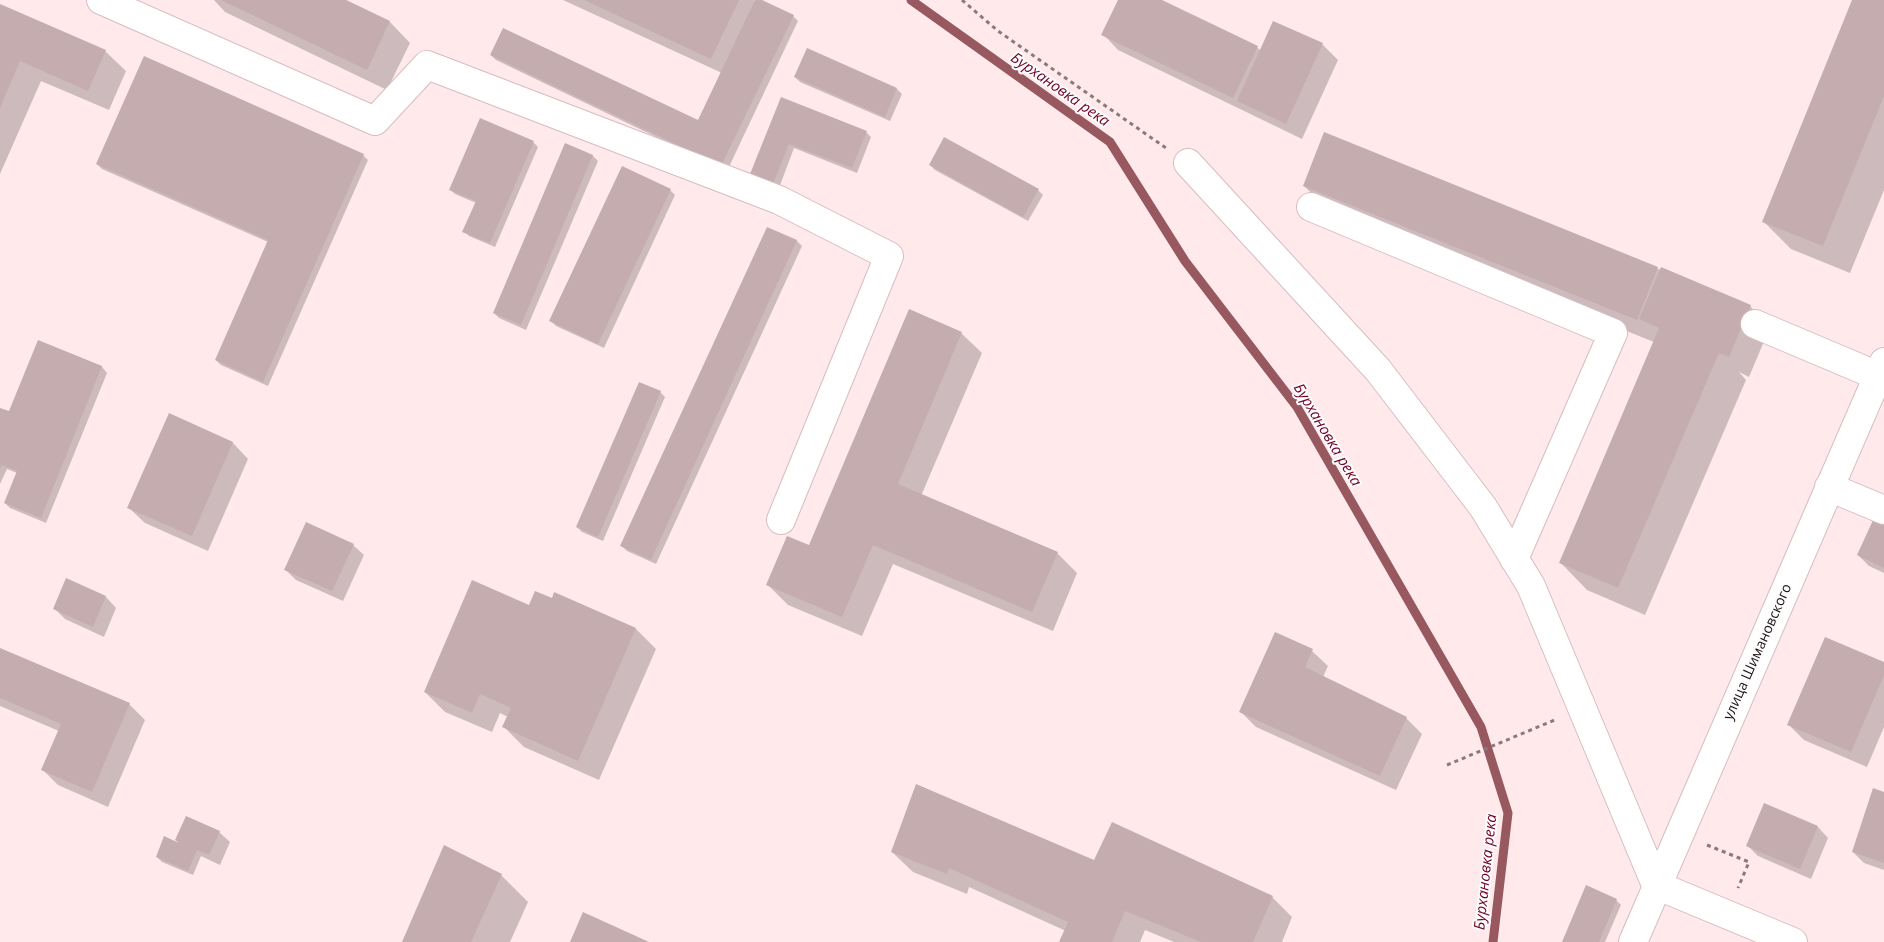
<!DOCTYPE html>
<html>
<head>
<meta charset="utf-8">
<style>
  body { margin:0 }
  canvas { display:block; background:#ffe9eb }
</style>
</head>
<body>
<canvas width="1884" height="942"></canvas>
<script>
const ctx = document.querySelector('canvas').getContext('2d');
ctx.lineJoin = 'round';
function fill(path, color) {
  ctx.fillStyle = color;
  ctx.fill(path, 'evenodd');
}
function strokePath(path, color, width, dash) {
  ctx.strokeStyle = color;
  ctx.lineWidth = width;
  ctx.lineCap = dash ? 'butt' : 'round';
  ctx.setLineDash(dash || []);
  ctx.stroke(path);
}
function drawText(font, color, halo, rows, align = 'center') {
  ctx.font = font + ' "Open Sans",sans-serif';
  ctx.lineWidth = 4;
  ctx.setLineDash([]);
  ctx.textBaseline = 'middle';
  ctx.strokeStyle = halo;
  ctx.fillStyle = color;
  for (const [text, x, y, turn = 0] of rows) {
    ctx.save();
    ctx.translate(x, y);
    ctx.rotate((+turn || 0) * Math.PI / 180);
    ctx.textAlign = isNaN(turn) ? turn : align;
    if (halo) ctx.strokeText(text, 0, 0);
    ctx.fillText(text, 0, 0);
    ctx.restore();
  }
}
const shadow = new Path2D(`
  M 214,0 L 346,0 L 390,22 L 410,43 L 387,90 L 225,12 Z
  M 563,0 L 754,0 L 756,2 L 759,0 L 793,16 L 798,21 L 727,171 L 496,60 L 491,55 L 698,122 L 722,73 Z
  M 1119,0 L 1159,0 L 1257,47 L 1261,51 L 1322,44 L 1338,60 L 1302,139 L 1118,50 L 1103,34 Z
  M 1853,0 L 1884,0 L 1884,190 L 1850,273 L 1791,249 L 1763,221 Z
  M 0,5 L 105,51 L 126,71 L 109,110 L 41,81 L 0,174 Z
  M 807,50 L 897,89 L 902,94 L 890,121 L 800,82 L 795,77 Z
  M 782,98 L 866,132 L 871,137 L 857,173 L 794,148 L 779,188 L 756,179 L 751,174 Z
  M 1325,134 L 1750,306 L 1770,327 L 1749,377 L 1739,372 L 1746,380 L 1645,615 L 1587,590 L 1560,562 L 1654,342 L 1332,213 L 1304,186 Z
  M 533,142 L 538,147 L 495,247 L 469,236 L 464,231 L 476,203 L 455,194 L 450,189 Z
  M 565,144 L 593,156 L 598,161 L 526,330 L 499,318 L 494,313 Z
  M 363,155 L 368,160 L 268,386 L 221,365 L 216,360 L 268,242 L 102,169 L 97,164 Z
  M 930,165 L 1038,190 L 1043,195 L 1028,221 L 935,170 Z
  M 670,190 L 675,195 L 604,348 L 556,326 L 551,321 Z
  M 768,228 L 797,241 L 802,246 L 656,564 L 627,551 L 622,546 Z
  M 961,333 L 982,353 L 921,496 L 1057,553 L 1077,573 L 1053,631 L 893,564 L 862,636 L 788,605 L 767,584 L 809,547 Z
  M 38,342 L 102,367 L 107,373 L 46,523 L 10,508 L 5,503 L 17,473 L 7,469 L 0,484 L 0,409 L 10,413 Z
  M 660,392 L 665,397 L 603,541 L 582,532 L 577,527 Z
  M 169,415 L 233,443 L 248,459 L 208,551 L 145,523 L 129,508 Z
  M 1884,524 L 1884,573 L 1869,566 L 1858,555 Z
  M 353,545 L 364,555 L 343,601 L 296,580 L 285,569 Z
  M 67,580 L 106,597 L 116,608 L 104,637 L 65,619 L 54,608 Z
  M 555,594 L 636,629 L 656,649 L 599,780 L 524,747 L 504,727 L 508,717 L 500,713 L 492,732 L 445,712 L 425,692 L 529,606 L 553,600 Z
  M 1276,634 L 1312,651 L 1328,666 L 1323,677 L 1406,718 L 1422,734 L 1396,790 L 1256,727 L 1241,712 Z
  M 0,650 L 129,704 L 145,720 L 108,807 L 58,785 L 43,770 L 59,731 L 0,706 Z
  M 1884,664 L 1884,727 L 1867,767 L 1804,740 L 1789,725 Z
  M 1884,793 L 1884,870 L 1864,863 L 1853,852 Z
  M 1764,805 L 1818,827 L 1828,838 L 1811,879 L 1758,856 L 1747,845 Z
  M 219,832 L 230,842 L 220,865 L 201,856 L 193,875 L 162,862 L 157,857 Z
  M 892,852 L 1095,862 L 1272,897 L 1292,917 L 1282,942 L 1174,942 L 1145,930 L 1140,942 L 1061,942 L 1066,931 L 969,887 L 967,894 L 913,872 Z
  M 501,875 L 528,902 L 510,942 L 403,942 Z
  M 1616,900 L 1621,905 L 1605,942 L 1563,942 Z`);
const stream = new Path2D(`
  M 911,0 L 1110,142 L 1185,261 L 1297,407 L 1481,727 L 1508,813 L 1493,942`);
const building = new Path2D(`
  M 221,0 L 346,0 L 390,21 L 367,70 Z
  M 584,0 L 739,0 L 711,59 Z
  M 755,0 L 762,0 L 794,15 L 721,166 L 490,55 L 503,28 L 698,120 Z
  M 1118,0 L 1162,0 L 1258,46 L 1233,98 L 1101,35 Z
  M 1852,0 L 1884,0 L 1884,96 L 1823,246 L 1762,222 Z
  M 0,4 L 106,50 L 88,91 L 20,61 L 0,108 Z
  M 1273,21 L 1323,43 L 1286,124 L 1237,101 Z
  M 807,48 L 897,88 L 885,117 L 794,77 Z
  M 144,56 L 364,154 L 263,382 L 215,360 L 268,240 L 96,164 Z
  M 781,97 L 867,131 L 852,168 L 789,144 L 773,184 L 750,174 Z
  M 480,118 L 534,141 L 490,243 L 462,232 L 476,201 L 449,190 Z
  M 1324,132 L 1658,267 L 1637,320 L 1303,186 Z
  M 944,137 L 1039,189 L 1023,217 L 929,165 Z
  M 565,143 L 593,155 L 521,325 L 493,313 Z
  M 622,166 L 671,189 L 598,344 L 549,321 Z
  M 767,227 L 797,240 L 651,560 L 620,546 Z
  M 1661,267 L 1751,305 L 1729,357 L 1719,353 L 1618,588 L 1559,563 L 1659,328 L 1639,319 Z
  M 909,309 L 962,332 L 898,484 L 1058,552 L 1032,612 L 873,545 L 842,617 L 766,585 L 787,536 L 809,545 Z
  M 38,340 L 102,366 L 41,518 L 4,503 L 17,471 L 2,465 L 0,469 L 0,408 L 9,411 Z
  M 639,382 L 661,391 L 598,537 L 576,527 Z
  M 169,413 L 233,442 L 192,536 L 127,508 Z
  M 1874,518 L 1884,523 L 1884,568 L 1857,555 Z
  M 306,522 L 354,544 L 332,591 L 284,570 Z
  M 66,578 L 106,596 L 93,627 L 53,609 Z
  M 472,580 L 529,605 L 535,591 L 552,598 L 554,592 L 636,628 L 578,761 L 502,727 L 511,708 L 480,694 L 472,713 L 424,692 Z
  M 1275,632 L 1313,649 L 1305,667 L 1407,717 L 1380,776 L 1239,712 Z
  M 1825,637 L 1884,662 L 1884,675 L 1851,752 L 1787,725 Z
  M 0,648 L 130,703 L 92,792 L 41,770 L 61,724 L 0,698 Z
  M 916,784 L 1094,860 L 1112,822 L 1273,896 L 1253,942 L 1201,942 L 1125,911 L 1112,942 L 1059,942 L 1068,922 L 949,868 L 947,874 L 891,852 Z
  M 1873,788 L 1884,792 L 1884,863 L 1852,852 Z
  M 1764,803 L 1818,826 L 1800,869 L 1746,846 Z
  M 186,816 L 220,831 L 209,855 L 197,850 L 188,871 L 156,857 L 164,836 L 179,843 L 175,840 Z
  M 444,845 L 502,874 L 471,942 L 402,942 Z
  M 1586,885 L 1617,899 L 1599,942 L 1562,942 Z
  M 583,912 L 649,942 L 570,942 Z`);
const path = new Path2D(`
  M 962,0 L 998,31 L 1166,148
  M 1447,765 L 1557,719
  M 1707,845 L 1749,862 L 1738,888`);
const minor = new Path2D(`
  M 101,0 L 375,121 L 427,65 L 779,200 L 889,256 L 781,520
  M 1188,163 L 1378,370 L 1483,507 L 1531,586 L 1656,885 L 1793,942
  M 1311,207 L 1613,333 L 1514,559
  M 1755,324 L 1878,376
  M 1829,487 L 1884,510
  M 1633,942 L 1884,362`);
const streetNames = [
  ["улица Шимановского",1758,652,-66]
];
const waterNames = [
  ["Бурхановка река",1060,90,35],
  ["Бурхановка река",1327,435,59],
  ["Бурхановка река",1486,872,-84]
];
fill(shadow, '#0003');
strokePath(stream, '#985860', 9);
fill(building, '#c5acae');
strokePath(minor, '#d7bdbf', 30);
strokePath(path, '#897a7c', 3, [4, 4]);
strokePath(minor, '#fff', 28);
drawText('14px', '#1e1516', '#fcfcfc', streetNames);
drawText('italic 15px', '#710026', '#fcfcfc', waterNames);
</script>
</body>
</html>
